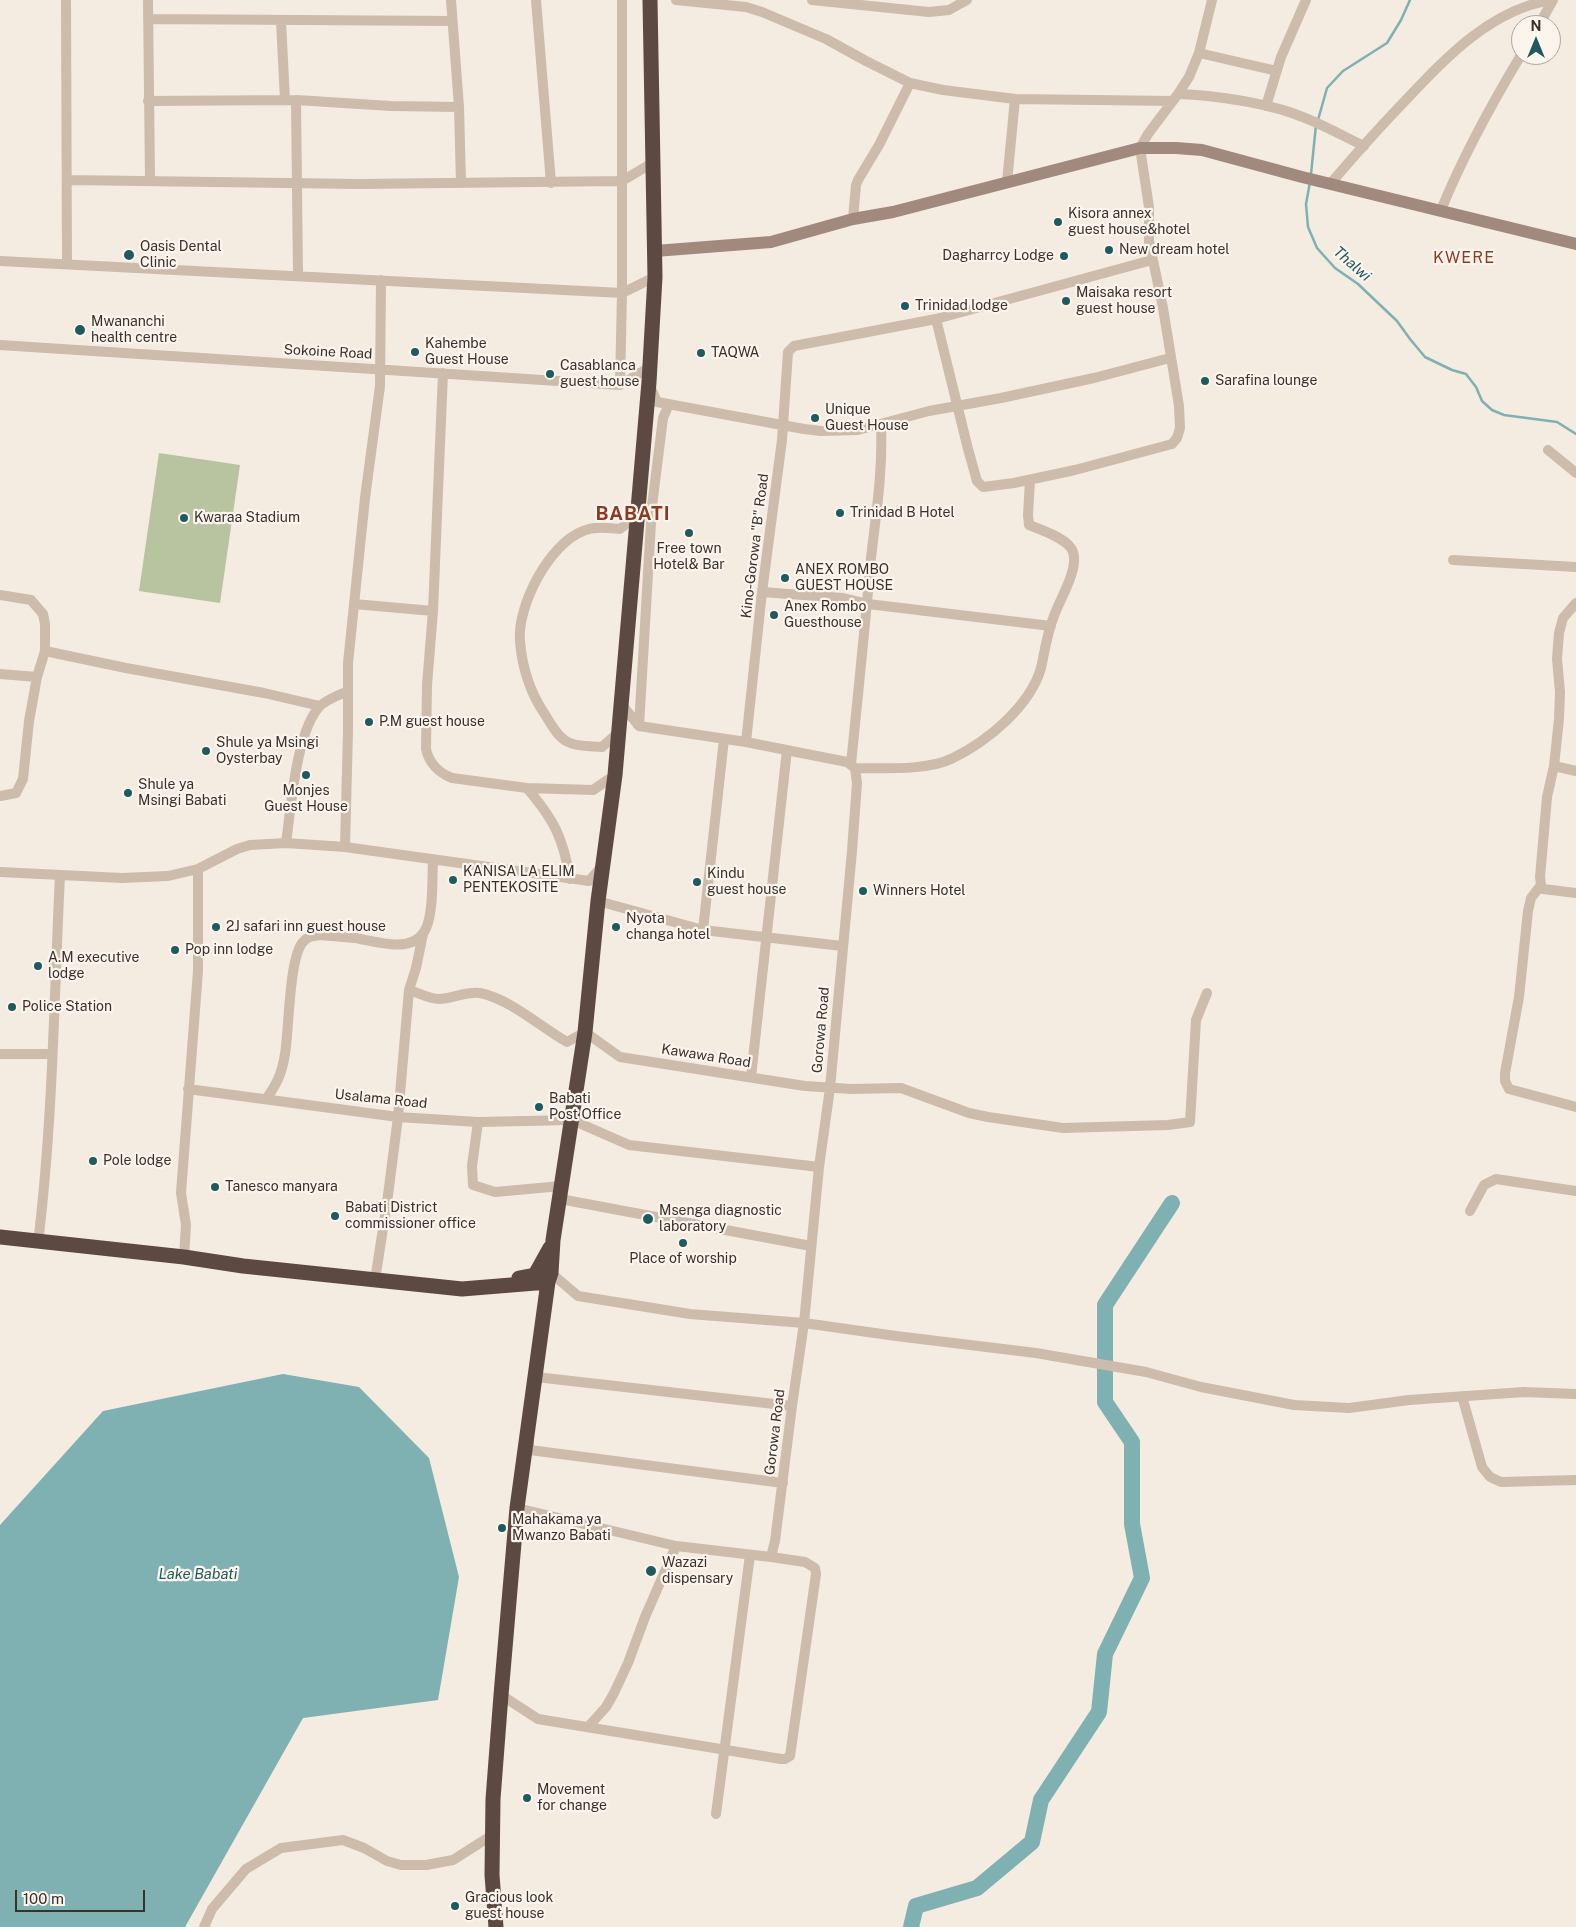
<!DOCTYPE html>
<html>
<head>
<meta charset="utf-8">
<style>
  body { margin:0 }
  #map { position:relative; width:1576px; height:1927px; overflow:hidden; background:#f4ebe1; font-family:"Public Sans",sans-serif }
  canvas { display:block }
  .north { position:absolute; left:1511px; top:15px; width:50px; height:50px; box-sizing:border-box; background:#fbf5ee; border:1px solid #aea6a0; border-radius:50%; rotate:0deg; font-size:14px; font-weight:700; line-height:20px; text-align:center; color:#3b302b }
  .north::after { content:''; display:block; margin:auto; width:18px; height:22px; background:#1f5a5e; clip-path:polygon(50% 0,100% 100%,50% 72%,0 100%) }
  .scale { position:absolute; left:15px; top:1890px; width:130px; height:22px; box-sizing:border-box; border:2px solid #3b302b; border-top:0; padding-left:6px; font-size:15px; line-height:18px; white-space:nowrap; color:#3b302b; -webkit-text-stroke:4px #fbf5ee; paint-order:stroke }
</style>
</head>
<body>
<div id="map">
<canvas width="1576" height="1927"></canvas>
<div class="north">N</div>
<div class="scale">100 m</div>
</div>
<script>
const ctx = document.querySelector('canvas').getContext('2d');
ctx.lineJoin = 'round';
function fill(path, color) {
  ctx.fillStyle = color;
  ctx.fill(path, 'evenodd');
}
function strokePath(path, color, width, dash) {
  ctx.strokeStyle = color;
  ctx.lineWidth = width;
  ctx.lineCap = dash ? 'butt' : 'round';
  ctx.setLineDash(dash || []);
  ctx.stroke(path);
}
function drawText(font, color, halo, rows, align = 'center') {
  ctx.font = font + ' "Public Sans",sans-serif';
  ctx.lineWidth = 4.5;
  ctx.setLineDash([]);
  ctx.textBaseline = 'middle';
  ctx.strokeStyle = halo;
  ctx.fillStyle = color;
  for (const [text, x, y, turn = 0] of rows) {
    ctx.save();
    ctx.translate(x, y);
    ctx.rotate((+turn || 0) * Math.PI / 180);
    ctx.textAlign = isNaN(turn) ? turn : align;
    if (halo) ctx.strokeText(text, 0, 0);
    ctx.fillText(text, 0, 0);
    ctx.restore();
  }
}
const green = new Path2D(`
  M 159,453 L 240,465 L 220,603 L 139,591 Z`);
const water = new Path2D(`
  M 283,1374 L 359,1387 L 429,1458 L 459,1577 L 438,1700 L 303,1718 L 185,1927 L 0,1927 L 0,1525 L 103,1411 Z`);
const stream = new Path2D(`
  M 1318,120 L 1327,88 L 1343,71 L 1387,43 L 1401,20 L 1410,0
  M 1311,174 L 1316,125
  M 1310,182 L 1306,204 L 1308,227 L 1317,248 L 1335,268 L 1358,284 L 1397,321 L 1410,339 L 1425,357 L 1452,370 L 1466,374 L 1476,387 L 1482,401 L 1492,410 L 1504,415 L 1557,422 L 1576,434`);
const river = new Path2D(`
  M 911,1927 L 916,1906 L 977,1888 L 1032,1842 L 1041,1800 L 1099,1712 L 1105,1654 L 1142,1578 L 1132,1524 L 1132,1442 L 1105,1402 L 1105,1305 L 1172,1203`);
const street = new Path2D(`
  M 66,0 L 67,264
  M 148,0 L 150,180
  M 451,0 L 459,107 L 461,183
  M 536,0 L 551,183
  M 676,0 L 746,7 L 762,12 L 826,39 L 866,61 L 910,83 L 943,90 L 1015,99 L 1173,101
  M 812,0 L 929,12 L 949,10 L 967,0
  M 148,19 L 452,21
  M 281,21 L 285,100
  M 1539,25 L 1553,0
  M 1199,53 L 1277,71
  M 1178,94 C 1213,95 1268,103 1300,116 C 1322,124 1343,136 1364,146
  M 296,100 L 298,275
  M 148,101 L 296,100 L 391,106 L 459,107
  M 1266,106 L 1281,57 L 1306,0
  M 68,180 L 359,184 L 622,181 L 654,162
  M 1007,182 L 1015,99
  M 1331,183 C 1354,156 1378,129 1403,103 C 1444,60 1489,10 1551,0
  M 1441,210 C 1463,156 1491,105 1521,55
  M 853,219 L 856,185 L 858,180 L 879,145 L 910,83
  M 0,261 L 622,293 L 655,277
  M 936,319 L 968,449 L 977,481 L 983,487 L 1014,483 L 1075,470 L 1172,444 L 1177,438 L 1180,428 L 1179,406 L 1163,308 L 1149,241 L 1149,207 L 1140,148 L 1148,134 L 1178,94 L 1189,77 L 1199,53 L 1212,0
  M 0,345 L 620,385 L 650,367
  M 443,373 L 433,611 L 427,685 L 426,749 C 429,763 439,773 452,778 L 527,788 L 593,790 L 615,775
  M 620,385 L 622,293 L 622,0
  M 650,386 L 657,402 L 804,429 L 821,431 L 858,430 L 929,411 L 1001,398 L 1094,378 L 1170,358
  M 1548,450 L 1576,473
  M 1453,560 L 1576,567
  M 762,592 L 843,598 L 868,604 L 1051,626
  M 0,595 L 31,600 L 43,614 L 45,624 L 45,651 L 37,677 L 29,721 L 23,779 L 16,793 L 0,796
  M 1576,603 L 1563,618 L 1559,633 L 1557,659 L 1560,692 L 1559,719 L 1554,766 L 1547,797 L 1540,877 L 1541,885 L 1543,889 L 1576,893
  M 354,604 L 433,611
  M 45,651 L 126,668 L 264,693 L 320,706
  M 0,674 L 37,677
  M 639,726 L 652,506 L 663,418 L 669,404
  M 620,731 L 602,747 C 591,746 577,747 568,742 C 557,737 550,722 544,713 C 530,692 522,666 520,641 C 517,606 549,544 583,531 C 595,526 608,528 620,529 L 638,514
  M 746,742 L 762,592 L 782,440 L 788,352 L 794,346 L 936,319 L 1152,260
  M 851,764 C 858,695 865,627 871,558 C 876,514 883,471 881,425
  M 1554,766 L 1576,771
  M 855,768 C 883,768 928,771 953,758 C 988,741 1030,706 1041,668 C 1045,650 1047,633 1054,616 C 1060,599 1079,569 1073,552 C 1069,539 1042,530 1029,525 L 1028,515 L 1030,480
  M 527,788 C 554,820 563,837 570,879
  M 286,843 C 291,809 296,729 321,705 C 328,699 339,695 348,691
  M 345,847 L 348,731 L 348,663 L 365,498 L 380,386 L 381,280
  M 0,872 L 122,878 L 168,876 L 198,869 L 237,849 L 250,845 L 286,843 L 345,847 L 589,881 L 603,865
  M 1541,885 L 1531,898 L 1528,911 L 1519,997 L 1505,1073 L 1505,1081 L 1509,1089 L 1576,1107
  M 598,901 L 703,930 L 842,946
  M 703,930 L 724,739
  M 409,990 C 419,993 429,999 439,999 C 452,999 466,991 480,993 C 512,1000 539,1026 567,1042 L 585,1032 L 620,1057 L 805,1086 L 851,1089 L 901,1088 L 969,1113 L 988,1117 L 1063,1128 L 1168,1125 L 1190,1122 L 1196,1020 L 1207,993
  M 0,1054 L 52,1054
  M 751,1077 L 787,750
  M 188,1089 L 398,1117 L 478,1122 L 572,1120 L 629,1145 L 819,1167
  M 266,1099 C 277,1084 282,1073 285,1054 C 289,1031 289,957 303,942 C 308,936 313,936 320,935 C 331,936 343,937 355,938 C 374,941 410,954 424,932 C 434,917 432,878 433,859
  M 478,1122 L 472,1166 L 473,1185 L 495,1192 L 561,1186
  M 560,1199 L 811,1246
  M 1470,1211 L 1484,1185 L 1496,1179 L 1576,1191
  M 38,1243 C 53,1121 54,998 60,875
  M 184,1257 L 186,1225 L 181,1193 L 198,971 L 198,869
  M 551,1273 L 578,1296 L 690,1314 L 804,1323 L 896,1336 L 1036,1353 L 1146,1372 L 1201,1387 L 1294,1405 L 1349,1408 L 1409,1400 L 1524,1392 L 1576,1394
  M 375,1280 L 387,1203 L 398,1117 L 409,990 L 416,968 L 423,934
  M 536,1377 L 792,1406
  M 1462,1396 L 1482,1467 L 1490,1477 L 1501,1482 L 1576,1480
  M 528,1438 L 530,1450 L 783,1483
  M 517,1508 L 676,1546 L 771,1557 L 775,1541 L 792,1406 L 804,1323 L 819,1167 L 830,1088 L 852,851 L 857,783 L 855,768 L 847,762 L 746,742 L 639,726 L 622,705
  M 501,1695 L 538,1719 L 781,1759 L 785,1759 L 790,1756 L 816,1574 L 815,1568 L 805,1562 L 771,1557
  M 588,1727 L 606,1707 L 614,1693 L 628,1663 L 645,1617 L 676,1546
  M 716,1814 L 750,1555
  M 204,1927 L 212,1909 L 246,1869 L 281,1848 L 343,1840 L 364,1848 L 387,1861 L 401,1865 L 426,1865 L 453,1860 L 494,1834`);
const secondary = new Path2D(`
  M 655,251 L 771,242 L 853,219 L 893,212 L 1140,148 L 1176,148 L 1202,150 L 1302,177 L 1576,244`);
const highway = new Path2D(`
  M 0,1237 L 184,1257 L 243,1266 L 462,1289 L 548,1282
  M 519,1278 L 535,1275 L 550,1248
  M 496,1927 L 492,1875 L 493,1799 L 501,1695 L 517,1508 L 548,1282 L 551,1273 L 553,1240 L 585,1032 L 598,901 L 615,775 L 649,382 L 655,277 L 650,0`);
const markers = [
  [1058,222,5,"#1f5a5e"],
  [1109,250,5,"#1f5a5e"],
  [129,255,6,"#1f5a5e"],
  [1064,256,5,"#1f5a5e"],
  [1066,301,5,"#1f5a5e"],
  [905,306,5,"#1f5a5e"],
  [80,330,6,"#1f5a5e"],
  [415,352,5,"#1f5a5e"],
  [701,353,5,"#1f5a5e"],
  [550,374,5,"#1f5a5e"],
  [1205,381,5,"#1f5a5e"],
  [815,418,5,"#1f5a5e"],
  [840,513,5,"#1f5a5e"],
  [184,518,5,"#1f5a5e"],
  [689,533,5,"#1f5a5e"],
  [785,578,5,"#1f5a5e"],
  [774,615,5,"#1f5a5e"],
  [369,722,5,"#1f5a5e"],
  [206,751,5,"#1f5a5e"],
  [306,775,5,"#1f5a5e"],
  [128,793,5,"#1f5a5e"],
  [453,880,5,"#1f5a5e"],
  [697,882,5,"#1f5a5e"],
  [863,891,5,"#1f5a5e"],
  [216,927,5,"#1f5a5e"],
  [616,927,5,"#1f5a5e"],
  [175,950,5,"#1f5a5e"],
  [38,966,5,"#1f5a5e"],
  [12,1007,5,"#1f5a5e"],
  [539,1107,5,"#1f5a5e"],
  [93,1161,5,"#1f5a5e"],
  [215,1187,5,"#1f5a5e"],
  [335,1216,5,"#1f5a5e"],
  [648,1219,6,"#1f5a5e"],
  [683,1243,5,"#1f5a5e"],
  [502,1528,5,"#1f5a5e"],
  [651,1571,6,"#1f5a5e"],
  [527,1798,5,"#1f5a5e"],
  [455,1906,5,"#1f5a5e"]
];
const poiNames = [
  ["Kisora annex",1068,214],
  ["guest house&hotel",1068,230],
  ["Oasis Dental",140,247],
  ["Clinic",140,263],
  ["New dream hotel",1119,250],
  ["Dagharrcy Lodge",1054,256,"right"],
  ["Maisaka resort",1076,293],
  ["guest house",1076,309],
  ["Trinidad lodge",915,306],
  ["Mwananchi",91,322],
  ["health centre",91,338],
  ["Kahembe",425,344],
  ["Guest House",425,360],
  ["TAQWA",711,353],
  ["Casablanca",560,366],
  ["guest house",560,382],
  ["Sarafina lounge",1215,381],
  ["Unique",825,410],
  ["Guest House",825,426],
  ["Trinidad B Hotel",850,513],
  ["Kwaraa Stadium",194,518],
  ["Free town",689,549,"center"],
  ["Hotel& Bar",689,565,"center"],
  ["ANEX ROMBO",795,570],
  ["GUEST HOUSE",795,586],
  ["Anex Rombo",784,607],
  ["Guesthouse",784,623],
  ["P.M guest house",379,722],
  ["Shule ya Msingi",216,743],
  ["Oysterbay",216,759],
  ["Shule ya",138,785],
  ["Msingi Babati",138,801],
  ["Monjes",306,791,"center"],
  ["Guest House",306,807,"center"],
  ["KANISA LA ELIM",463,872],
  ["PENTEKOSITE",463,888],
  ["Kindu",707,874],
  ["guest house",707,890],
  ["Winners Hotel",873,891],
  ["Nyota",626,919],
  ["changa hotel",626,935],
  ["2J safari inn guest house",226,927],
  ["Pop inn lodge",185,950],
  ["A.M executive",48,958],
  ["lodge",48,974],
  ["Police Station",22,1007],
  ["Babati",549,1099],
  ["Post Office",549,1115],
  ["Pole lodge",103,1161],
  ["Tanesco manyara",225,1187],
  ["Babati District",345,1208],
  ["commissioner office",345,1224],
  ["Msenga diagnostic",659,1211],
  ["laboratory",659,1227],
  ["Place of worship",683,1259,"center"],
  ["Mahakama ya",512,1520],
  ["Mwanzo Babati",512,1536],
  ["Wazazi",662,1563],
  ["dispensary",662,1579],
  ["Movement",537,1790],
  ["for change",537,1806],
  ["Gracious look",465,1898],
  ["guest house",465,1914]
];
const streetNames = [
  ["Sokoine Road",328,352,3],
  ["Kino-Gorowa \"B\" Road",755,546,-83],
  ["Gorowa Road",821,1030,-85],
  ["Kawawa Road",706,1056,9],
  ["Usalama Road",381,1099,6],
  ["Gorowa Road",775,1432,-83]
];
const waterNames = [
  ["Thalwi",1352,264,41],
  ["Lake Babati",198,1574]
];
const quarterNames = [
  ["KWERE",1464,258]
];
const districtNames = [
  ["BABATI",633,514]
];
fill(green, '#b8c4a0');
fill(water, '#7fb0b2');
strokePath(stream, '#7fb0b2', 2.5);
strokePath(river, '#7fb0b2', 16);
strokePath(street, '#cdbbac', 10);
strokePath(secondary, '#a18a7d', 12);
strokePath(highway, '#5c4a42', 15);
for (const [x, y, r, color] of markers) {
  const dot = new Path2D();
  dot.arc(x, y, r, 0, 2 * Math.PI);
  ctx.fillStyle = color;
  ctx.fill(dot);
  strokePath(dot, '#fbf5ee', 2);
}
drawText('14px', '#3b302b', '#fbf5ee', poiNames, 'left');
drawText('14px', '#3b302b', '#fbf5ee', streetNames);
drawText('italic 15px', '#1f5a5e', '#fbf5ee', waterNames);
ctx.letterSpacing = '1px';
drawText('16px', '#8c3b22', '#fbf5ee', quarterNames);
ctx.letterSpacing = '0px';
ctx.letterSpacing = '1px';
drawText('bold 19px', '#8c3b22', '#fbf5ee', districtNames);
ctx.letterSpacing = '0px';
</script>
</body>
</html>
